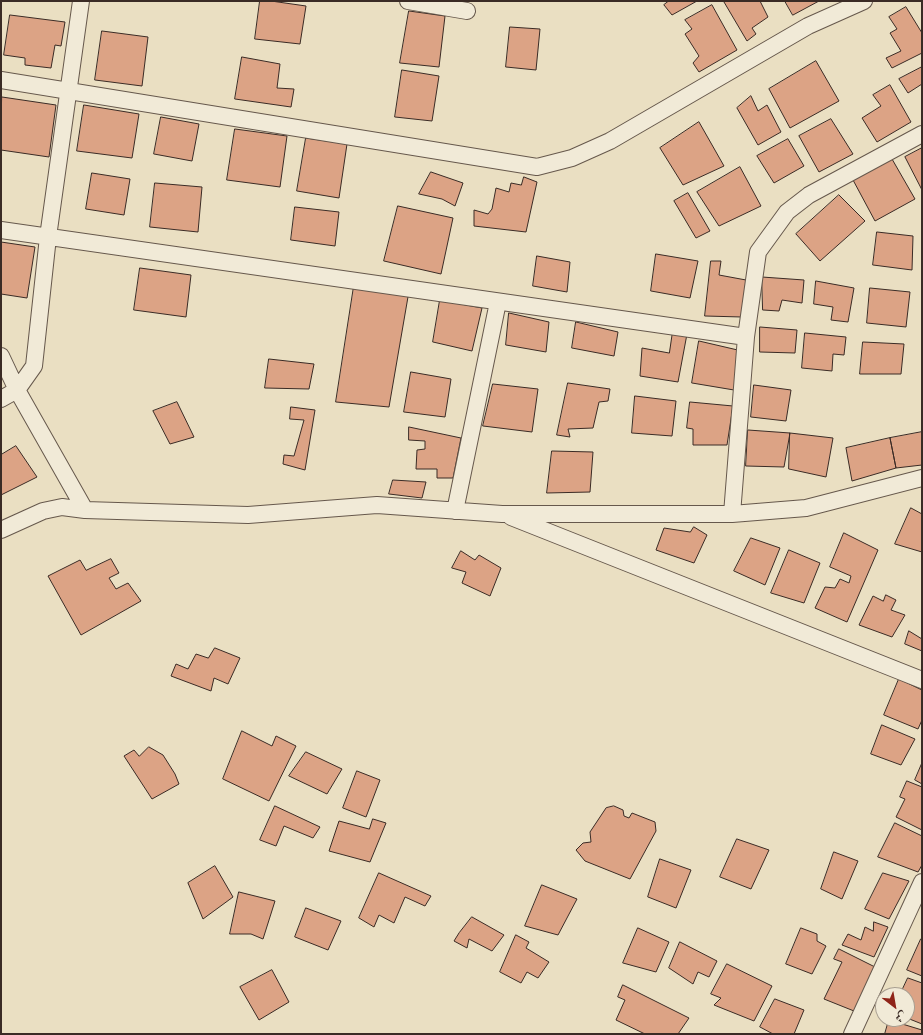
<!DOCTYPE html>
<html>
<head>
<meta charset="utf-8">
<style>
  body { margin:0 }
  #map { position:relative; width:923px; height:1035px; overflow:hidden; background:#eadfc2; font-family:Cardo,Amiri,serif }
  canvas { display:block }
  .frame { position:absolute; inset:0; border:2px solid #3a2b25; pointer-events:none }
  .north { position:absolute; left:875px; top:987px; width:40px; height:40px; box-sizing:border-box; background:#f1ead7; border:1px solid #a89e90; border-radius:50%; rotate:149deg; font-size:11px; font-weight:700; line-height:16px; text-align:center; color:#3a2b25 }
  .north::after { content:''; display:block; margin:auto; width:14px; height:18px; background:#8f2418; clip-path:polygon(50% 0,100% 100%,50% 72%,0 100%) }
</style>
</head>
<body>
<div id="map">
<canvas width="923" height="1035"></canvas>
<div class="frame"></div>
<div class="north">ش</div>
</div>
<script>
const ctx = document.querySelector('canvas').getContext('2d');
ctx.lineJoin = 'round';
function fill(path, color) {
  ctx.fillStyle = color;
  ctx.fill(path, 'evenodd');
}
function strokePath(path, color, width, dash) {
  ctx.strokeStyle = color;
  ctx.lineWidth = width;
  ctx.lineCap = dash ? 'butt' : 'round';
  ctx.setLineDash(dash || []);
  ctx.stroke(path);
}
const building = new Path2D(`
  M 260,1 L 271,1 L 306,6 L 300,44 L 255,39 Z
  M 669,1 L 697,1 L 672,15 L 664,5 Z
  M 726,1 L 760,1 L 768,17 L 752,28 L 756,34 L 747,41 L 724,2 Z
  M 785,1 L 819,1 L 793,15 Z
  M 712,5 L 737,50 L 699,72 L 693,63 L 699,56 L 685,34 L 692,29 L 685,20 Z
  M 906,7 L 922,33 L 922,53 L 892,68 L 886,58 L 901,51 L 890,33 L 897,29 L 889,17 Z
  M 409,11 L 445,16 L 439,67 L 400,63 Z
  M 10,15 L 65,22 L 61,46 L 55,45 L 51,68 L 25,65 L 25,58 L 4,55 Z
  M 510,27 L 540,29 L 536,70 L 506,67 Z
  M 102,31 L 148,37 L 142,86 L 95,80 Z
  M 242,57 L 280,64 L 277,88 L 294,89 L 291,107 L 235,99 Z
  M 816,61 L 839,101 L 790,128 L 769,89 Z
  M 922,67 L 922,84 L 908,93 L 899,79 Z
  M 402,70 L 439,76 L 432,121 L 395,117 Z
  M 890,85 L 911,122 L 877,142 L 862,118 L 881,106 L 873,95 Z
  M 751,96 L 758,111 L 767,105 L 781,132 L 758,145 L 737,108 Z
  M 2,97 L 56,105 L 49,157 L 1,150 Z
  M 84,105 L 139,114 L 132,158 L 77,151 Z
  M 161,117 L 199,124 L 192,161 L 154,154 Z
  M 831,119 L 853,154 L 819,172 L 799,136 Z
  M 699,122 L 724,166 L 683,185 L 660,148 Z
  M 235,129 L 287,136 L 280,187 L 227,180 Z
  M 306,138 L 347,144 L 339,198 L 297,191 Z
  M 788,139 L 804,166 L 774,183 L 757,156 Z
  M 922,148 L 922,190 L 905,157 Z
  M 892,159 L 915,199 L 875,221 L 853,180 Z
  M 740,167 L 761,206 L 719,226 L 697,192 Z
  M 431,172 L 463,183 L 455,206 L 442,199 L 419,194 Z
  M 92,173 L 130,179 L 124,215 L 86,209 Z
  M 524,177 L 537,182 L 526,232 L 474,226 L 474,210 L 488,214 L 492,209 L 496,188 L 509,192 L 511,183 L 521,185 Z
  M 155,183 L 202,187 L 198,232 L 150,227 Z
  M 688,193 L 710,231 L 696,238 L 674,201 Z
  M 839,195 L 865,221 L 820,261 L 796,234 Z
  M 398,206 L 453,218 L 441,274 L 384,261 Z
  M 295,207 L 339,212 L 335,246 L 291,240 Z
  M 877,232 L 913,236 L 912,270 L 873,265 Z
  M 1,242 L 35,247 L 27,298 L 1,294 Z
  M 656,254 L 698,261 L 690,298 L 651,291 Z
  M 537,256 L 570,262 L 567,292 L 533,286 Z
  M 711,261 L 721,261 L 719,275 L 746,280 L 742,317 L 705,316 Z
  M 140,268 L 191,275 L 186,317 L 134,310 Z
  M 762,277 L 804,280 L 802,303 L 782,300 L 779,311 L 763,310 Z
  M 816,281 L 854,288 L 848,322 L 831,320 L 833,307 L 814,304 Z
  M 354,286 L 409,291 L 389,407 L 336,402 Z
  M 870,288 L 910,292 L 906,327 L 867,323 Z
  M 440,300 L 482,308 L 472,351 L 433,342 Z
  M 509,313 L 549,322 L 546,352 L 506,345 Z
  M 576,322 L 618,332 L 614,356 L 572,348 Z
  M 760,327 L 797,330 L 795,353 L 760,352 Z
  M 673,331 L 687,334 L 678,382 L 640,376 L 642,348 L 669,353 Z
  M 805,333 L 846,337 L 844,355 L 833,354 L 832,371 L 802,368 Z
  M 699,341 L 742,351 L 734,390 L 692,383 Z
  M 863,342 L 904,344 L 901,374 L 860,374 Z
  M 269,359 L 314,364 L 309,389 L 265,388 Z
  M 411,372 L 451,379 L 445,417 L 404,412 Z
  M 568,383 L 610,389 L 608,401 L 599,402 L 593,428 L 568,429 L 570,437 L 557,435 Z
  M 493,384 L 538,389 L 532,432 L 483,426 Z
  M 754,385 L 791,390 L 786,421 L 751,417 Z
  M 635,396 L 676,401 L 672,436 L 632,433 Z
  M 177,402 L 194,437 L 170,444 L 153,411 Z
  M 690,402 L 733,406 L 727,445 L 693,445 L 693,429 L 687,428 Z
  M 291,407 L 315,410 L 305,470 L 283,464 L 284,455 L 294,456 L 304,420 L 290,419 Z
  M 409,427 L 461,438 L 453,478 L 437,478 L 437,469 L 416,469 L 417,450 L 425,449 L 425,441 L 409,440 Z
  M 748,430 L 790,433 L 784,467 L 746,466 Z
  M 922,432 L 922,465 L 896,468 L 890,438 Z
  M 790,433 L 833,438 L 826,477 L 789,469 Z
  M 890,438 L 896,468 L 852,481 L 846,448 Z
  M 16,446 L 37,477 L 1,495 L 1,455 Z
  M 552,451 L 593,452 L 590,492 L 547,493 Z
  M 393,480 L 426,482 L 422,498 L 389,494 Z
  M 911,508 L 922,514 L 922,552 L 895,544 Z
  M 694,527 L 707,535 L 694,563 L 656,550 L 664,528 L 690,532 Z
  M 844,533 L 878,550 L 847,622 L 815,608 L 825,587 L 835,588 L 840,579 L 849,583 L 851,576 L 830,567 Z
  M 751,538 L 780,548 L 765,585 L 734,571 Z
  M 789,550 L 820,563 L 804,603 L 771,593 Z
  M 461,551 L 475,560 L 479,555 L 501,568 L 490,596 L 462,583 L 466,572 L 452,568 Z
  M 111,559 L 119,573 L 109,578 L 116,589 L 128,583 L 141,601 L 81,635 L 48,576 L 80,560 L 86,570 Z
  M 886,595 L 896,600 L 891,610 L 905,615 L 892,637 L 859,625 L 873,596 L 883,601 Z
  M 909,631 L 922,639 L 922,651 L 905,644 Z
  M 215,648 L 240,658 L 228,684 L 214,678 L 211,691 L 171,676 L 176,664 L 188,669 L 196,654 L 208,658 Z
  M 899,679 L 922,690 L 922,720 L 918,729 L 884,715 Z
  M 882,725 L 915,739 L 901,765 L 871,754 Z
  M 242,731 L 272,746 L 276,736 L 296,746 L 269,801 L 223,779 Z
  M 149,747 L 163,755 L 175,774 L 179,784 L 152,799 L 124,756 L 134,750 L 139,756 Z
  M 306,752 L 342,769 L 327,794 L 289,776 Z
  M 922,763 L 922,784 L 915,780 Z
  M 357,771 L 380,780 L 366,817 L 343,808 Z
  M 907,781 L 922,787 L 922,830 L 896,817 L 905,799 L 900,797 Z
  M 275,806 L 320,827 L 313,838 L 284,826 L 276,846 L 260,840 Z
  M 614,806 L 623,810 L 624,816 L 629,818 L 632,813 L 655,822 L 656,831 L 630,879 L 585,861 L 576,850 L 583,843 L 591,842 L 590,832 L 606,808 Z
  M 373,819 L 386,823 L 370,862 L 329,851 L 339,821 L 369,829 Z
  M 895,823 L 922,836 L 922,865 L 918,872 L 878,857 Z
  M 737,839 L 769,850 L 751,889 L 720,877 Z
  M 834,852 L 858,861 L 842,899 L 821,889 Z
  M 660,859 L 691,870 L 676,908 L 648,897 Z
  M 215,866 L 233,897 L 203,919 L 188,883 Z
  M 379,873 L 431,896 L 425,906 L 405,897 L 394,923 L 379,915 L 374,927 L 359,918 Z
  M 883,873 L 909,881 L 889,919 L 865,909 Z
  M 542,885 L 577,899 L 558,935 L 525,926 Z
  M 239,892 L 275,901 L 263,939 L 251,934 L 230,934 Z
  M 306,908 L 341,921 L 328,950 L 295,937 Z
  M 472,917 L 504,935 L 492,951 L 469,939 L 467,948 L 454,941 L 459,933 Z
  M 874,922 L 888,927 L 874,957 L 842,945 L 848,934 L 861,940 L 865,927 L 873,931 Z
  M 638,928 L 669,942 L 656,972 L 623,963 Z
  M 801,928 L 817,934 L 817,941 L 826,946 L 812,974 L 786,964 Z
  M 516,935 L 529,942 L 526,948 L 549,962 L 538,978 L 527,972 L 521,983 L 500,972 Z
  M 921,939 L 922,939 L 922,976 L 907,970 Z
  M 680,942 L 717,961 L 709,977 L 698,972 L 693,984 L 669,968 Z
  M 839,949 L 875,967 L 854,1011 L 824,999 L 842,962 L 834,959 Z
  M 727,964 L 772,986 L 754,1021 L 714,1005 L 721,998 L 711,994 Z
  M 272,970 L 289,1002 L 259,1020 L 240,987 Z
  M 908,978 L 922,983 L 922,1024 L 907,1018 L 907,995 L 900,995 Z
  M 623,985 L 689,1018 L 678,1034 L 645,1034 L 616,1020 L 625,1000 L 618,997 Z
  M 775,999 L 804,1010 L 794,1034 L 773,1034 L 760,1027 Z
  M 889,1020 L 922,1030 L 922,1034 L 885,1034 Z`);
const minor = new Path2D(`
  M 408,1 L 467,11
  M 1,80 L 537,167 L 572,158 L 610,141 L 808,26 L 864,1
  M 1,230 L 746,337
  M 1,356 L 17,390 L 85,510
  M 1,399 L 17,390 L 34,366 L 48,237 L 81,1
  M 455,511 L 498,302
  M 732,514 L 746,337 L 758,252 L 787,212 L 809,195 L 922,134
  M 511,517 L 922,680
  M 1,530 L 43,511 L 62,507 L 85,510 L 248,515 L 377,505 L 502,514 L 732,514 L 806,508 L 922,478
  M 852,1034 L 922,882`);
fill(building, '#dca385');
strokePath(building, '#3a2b25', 1);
strokePath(minor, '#66584c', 18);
strokePath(minor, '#f1ead7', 16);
</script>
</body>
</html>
